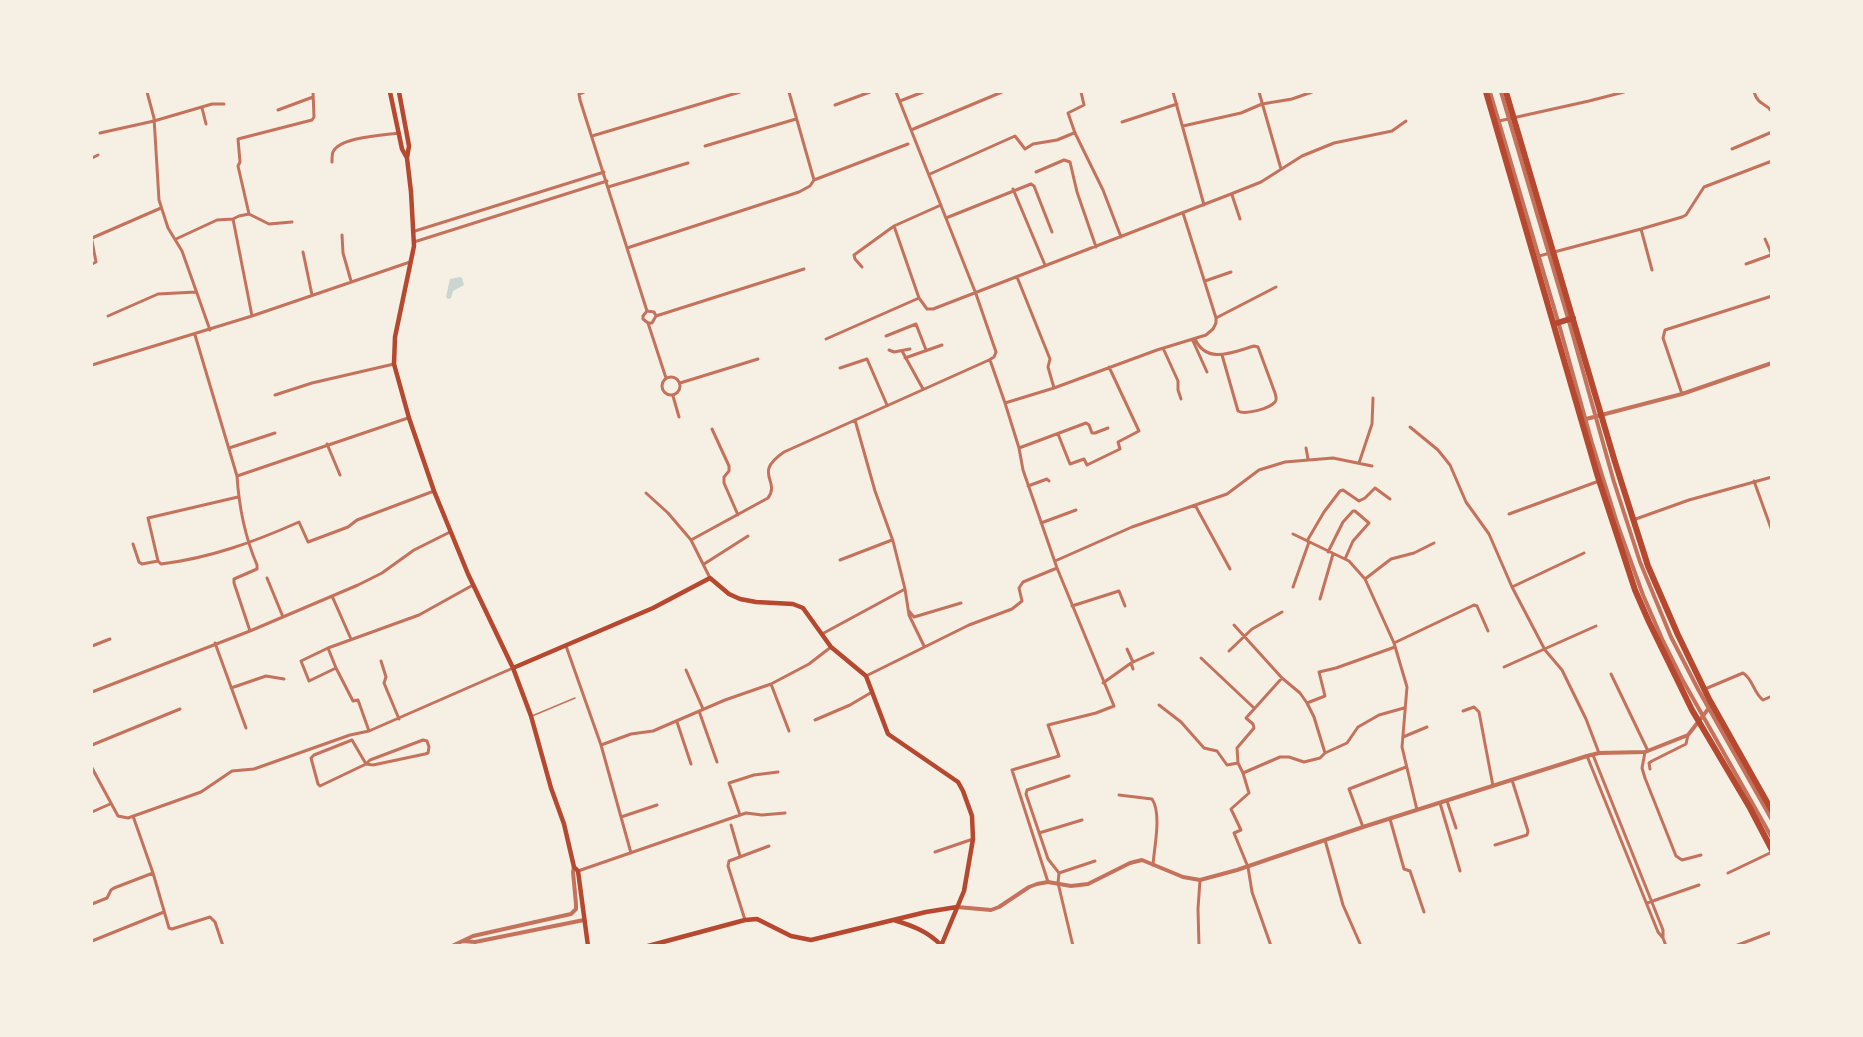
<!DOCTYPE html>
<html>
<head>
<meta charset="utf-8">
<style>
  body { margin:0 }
  #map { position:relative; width:1863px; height:1037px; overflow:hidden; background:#f6efe4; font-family:"PT Sans",sans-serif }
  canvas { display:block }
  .frame { position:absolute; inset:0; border:93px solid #f6efe4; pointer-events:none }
</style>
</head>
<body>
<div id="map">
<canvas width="1863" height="1037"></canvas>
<div class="frame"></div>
</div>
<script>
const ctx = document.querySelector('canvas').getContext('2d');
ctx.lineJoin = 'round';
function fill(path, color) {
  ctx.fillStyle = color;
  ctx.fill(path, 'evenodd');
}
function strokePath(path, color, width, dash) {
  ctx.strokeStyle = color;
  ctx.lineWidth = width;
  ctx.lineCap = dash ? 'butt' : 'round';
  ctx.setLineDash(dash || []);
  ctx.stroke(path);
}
const water = new Path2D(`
  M 460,277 L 462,278 L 464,285 L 453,291 L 451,298 L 448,299 L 446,297 L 450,279 Z`);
const service = new Path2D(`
  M 532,716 L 575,698`);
const minor = new Path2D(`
  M 147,92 L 154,118 L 159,200 L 168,228 L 182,251 L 210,330
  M 584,92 L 579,94 L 580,100 L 647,311 L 643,316 L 643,319 L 648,323 L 652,323 L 656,316 L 654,312 L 647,311
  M 1081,92 L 1084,105 L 1068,113 L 1075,133 L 1103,190 L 1121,237
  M 1173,92 L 1204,205
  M 1259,92 L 1281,169
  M 1754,92 C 1759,107 1765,101 1772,112
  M 900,101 L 923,92
  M 835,105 L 870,92
  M 202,108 L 206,124
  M 278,110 L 313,97
  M 1499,121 L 1589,101 L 1624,92
  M 1122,122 L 1177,104
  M 1183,126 L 1241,113 L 1262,104 L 1292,99 L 1312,92
  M 911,130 L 1002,92
  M 100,133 L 154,121 L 212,104 L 224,104
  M 592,136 L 740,92
  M 705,146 L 796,119
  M 1732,149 L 1772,132
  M 92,158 L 98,155
  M 332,162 C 332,159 332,154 333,152 C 339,137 384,135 399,133
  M 1036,172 L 1064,160 L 1070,162 L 1077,192 L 1096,247
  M 930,174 L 1015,136 L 1025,149 L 1033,144 L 1057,140 L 1074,133
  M 814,180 L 908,144
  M 608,187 L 688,163
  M 1013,189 L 1045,265
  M 1232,195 L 1240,219
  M 941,205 L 894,226 L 919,298 L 927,309 L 933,309 L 1231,194 L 1261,182 L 1302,156 L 1334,143 L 1392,131 L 1406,121
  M 249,214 L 269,224 L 292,222
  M 946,218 L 1031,184 L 1034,186 L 1052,232
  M 233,219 L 252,316
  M 1641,229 L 1652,270
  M 415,231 L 604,172
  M 342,235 L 343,253 L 351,281
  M 92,238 L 161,208
  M 176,239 L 217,220 L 233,219 L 239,216 L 249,214 L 238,166 L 240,162 L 238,139 L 312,120 L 314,117 L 313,92
  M 1765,239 L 1772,255
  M 92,241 L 96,262 L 92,264
  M 414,242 L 607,181
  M 627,248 L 799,192 L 810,186 L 814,180 L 789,92
  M 303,252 L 312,295
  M 1539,256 L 1641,229 L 1682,217 L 1686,215 L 1704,187 L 1772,161
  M 1746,264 L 1771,255
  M 862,267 L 855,259 L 854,255 L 894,226
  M 1017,277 L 1050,359 L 1048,367 L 1054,388
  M 1205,281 L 1231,272
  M 108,316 L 158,294 L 196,292
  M 656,316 L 804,269
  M 1216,318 L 1276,287
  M 648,323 L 666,378
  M 195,335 L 237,476 C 239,507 245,537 257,565 L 257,569 L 234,579 L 234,583 L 250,631
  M 886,336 L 916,324 L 926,350
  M 826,339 L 919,298
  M 1195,339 C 1207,365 1233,352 1254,346 L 1258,347 L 1275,393 C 1276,396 1277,400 1275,402 C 1269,409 1245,415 1238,411 L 1222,355
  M 1193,341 L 1207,372
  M 1163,348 L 1178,381 L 1178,390 L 1181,399
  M 889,350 L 894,352 L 910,349
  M 902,351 L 923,389
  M 905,358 L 942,345
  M 990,360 L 1005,403 L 1019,448 L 1023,470 L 1057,568 L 1114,706 L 1096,713 L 1048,725 L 1059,756 L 1012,770 L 1048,882
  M 92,365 L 252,316 L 410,262
  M 840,368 L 867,359 L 887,405
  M662 386a9 9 0 1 1 18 0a9 9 0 1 1-18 0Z
  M 680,383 L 758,359
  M 1682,394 L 1663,338 L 1665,330 L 1772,296
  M 275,395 L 312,383 L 394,364
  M 673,396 L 679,417
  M 1005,403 L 1054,388 L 1157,350 L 1206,335 L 1213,329 L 1216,323 L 1216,318 L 1183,213
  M 855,420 L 875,491 L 893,541 L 905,589 L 909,615 L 924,646
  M 1410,427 L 1438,450 L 1450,465 L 1466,502 L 1489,534 L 1512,587 L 1545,650 L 1562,670 L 1586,719 L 1599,753
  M 712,429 L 729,466 L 729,471 L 724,477 L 724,483 L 738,515
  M 1058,434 L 1070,464 L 1084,459 L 1087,465 L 1120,449 L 1118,442 L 1139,431 L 1109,367
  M 327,444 L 340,475
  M 229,448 L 275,433
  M 1019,448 L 1086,423 L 1089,425 L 1092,433 L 1095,433 L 1108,428
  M 1306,448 L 1308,459
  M 1359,463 L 1372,424 L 1373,398
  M 237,476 L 408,418
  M 1754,481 L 1772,531
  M 1028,486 L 1047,479 L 1049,481
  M 646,493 L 668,513 L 691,540 L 710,578
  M 1195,505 L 1230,569
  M 1509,514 L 1599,481
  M 1633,520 L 1689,500 L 1772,477
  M 1041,523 L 1076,510
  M 1293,534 L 1349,561 L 1365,579 L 1394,643 L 1407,687 L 1402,747 L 1417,810
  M 691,540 L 768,498 C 781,480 752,474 784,452 L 989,360 L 994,357 L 996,352 L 976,294 L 896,92
  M 1307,541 L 1324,512 L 1340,491 L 1343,490 L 1359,501 L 1365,498 L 1375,488 L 1390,499
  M 133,544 L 139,562 L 142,564 L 158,561
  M 1328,552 L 1343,522 L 1353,511 L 1355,511 L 1369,523 L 1353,541 L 1345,559
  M 840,560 L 892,540
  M 158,561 L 161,564 C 210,558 254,542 299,522 L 308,542 L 348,527 L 357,520 L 434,491
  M 158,561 L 148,518 L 238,497
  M 1055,561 L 1132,527 L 1227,494 L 1259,470 L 1285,462 L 1333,458 L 1372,466
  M 704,564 L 748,536
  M 267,578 L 283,617
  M 1365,579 L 1391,559 L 1414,553 L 1434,543
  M 1293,587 L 1309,542
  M 1512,587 L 1584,553
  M 332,596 L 351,639
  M 1320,599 L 1333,554
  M 1072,606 L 1119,591 L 1125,606
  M 908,610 L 914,617 L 961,603
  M 1234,625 L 1282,678 L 1300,693 L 1307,703 L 1314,717 L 1325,753
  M 822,634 L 905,589
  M 215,643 L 246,728
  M 1394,643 L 1474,605 L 1477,606 L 1488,631
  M 92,646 L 110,639
  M 566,646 L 601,745 L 631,853
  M 328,648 L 419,615 L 473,585
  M 1127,649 L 1133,662
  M 1229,651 L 1252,629 L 1282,612
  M 1201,658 L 1254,708
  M 381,661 L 386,677 L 384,683 L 399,719
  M 1131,663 L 1133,669
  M 1504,667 L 1596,626
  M 336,668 L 309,681 L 301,661 L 328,648 L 336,668 L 353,701 L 358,700 L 369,731
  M 686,670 L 703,709
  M 1611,674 L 1648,751
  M 866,676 L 969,625 L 1012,609 L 1022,601 L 1019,588 L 1023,582 L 1057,568
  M 1103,683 L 1131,663 L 1153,653
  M 771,684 L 789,731
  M 231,688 L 266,676 L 284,679
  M 1705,689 L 1743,673 C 1753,679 1753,692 1763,700 L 1772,696
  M 92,692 L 250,631 L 358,585 L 382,573 L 414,550 L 450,532
  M 1307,703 L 1325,696 L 1319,672 L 1336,668 L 1395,647
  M 1159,705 L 1181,722 L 1204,748 L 1217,751 L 1227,765 L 1238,763
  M 699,711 L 717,762
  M 1463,711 L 1474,707 L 1479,712 L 1493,786
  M 815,720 L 850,705 L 872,692
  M 677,722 L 691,764
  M 1403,737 L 1427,727
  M 352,740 L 314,755 L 311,758 L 318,784 L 320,786 L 366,764 L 370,760 L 423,740 L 427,741 L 429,747 L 428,753 L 425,754 L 373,765 L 366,764
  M 352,740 L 366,764
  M 92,745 L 180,709
  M 601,745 L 631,734 L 653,731 L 725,700 L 771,684 L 809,664 L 831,647
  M 1645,752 L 1642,768 L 1645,778 L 1676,856 L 1682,860 L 1701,855
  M 1593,755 L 1663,930 L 1663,938
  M 1587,756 L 1658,932 L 1663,938 L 1666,946
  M 92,768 L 118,816 L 128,818 L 201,792 L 232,771 L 254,769 L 350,735 L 369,731 L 513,668
  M 1650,769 L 1649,763 L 1652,761 L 1686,744 L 1688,735
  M 1243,773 L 1238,763 L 1237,748 L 1254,728 L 1253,724 L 1246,718 L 1282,678
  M 1069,776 L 1027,790 L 1026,794 L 1048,859 L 1059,873 L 1058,883 L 1073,946
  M 1119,795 L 1152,799 C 1162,814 1154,848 1153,865
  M 1447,801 L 1456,828
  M 1440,803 L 1460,871
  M 92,812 L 110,804
  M 740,815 L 729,783 L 754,775 L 778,772
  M 133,816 L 153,873 L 169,928 L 172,929 L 210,917 L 215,922 L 223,946
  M 621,817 L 657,805
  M 1390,819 L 1404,869 L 1410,871 L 1424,912
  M 731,825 L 740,856
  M 1363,827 L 1349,789 L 1406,767
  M 1039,833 L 1082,820
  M 1325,840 L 1343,905 L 1361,946
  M 1495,845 L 1527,835 L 1528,831 L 1512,780
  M 935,852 L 973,839
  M 578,871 L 746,813 L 762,815 L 785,813
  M 1059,873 L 1095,861
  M 1728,873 L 1772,852
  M 1647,903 L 1699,885
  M 92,904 L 107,898 L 111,890 L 114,888 L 153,873
  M 745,920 L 728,866 L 729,861 L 769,846
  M 92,941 L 164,912
  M 1199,946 L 1198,909 L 1200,880
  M 1271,946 L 1252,892 L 1248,867 L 1234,833 L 1241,830 L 1231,809 L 1249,793 L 1243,773 L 1280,757 L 1289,757 L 1304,762 L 1320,758 L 1325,753 L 1347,743 L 1358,727 L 1379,715 L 1404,708
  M 1735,946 L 1772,932`);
const tertiary = new Path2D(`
  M 1490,92 L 1560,328 L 1592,443 L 1618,526 L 1643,595 L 1663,641 L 1682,679 L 1772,838
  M 1501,92 L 1570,325 L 1614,482 L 1640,562 L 1671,637 L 1699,691 L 1772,820
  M 1586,419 L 1682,394 L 1772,363
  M 957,907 L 991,910 L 999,907 L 1029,887 L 1037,884 L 1048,882 L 1071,886 L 1088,884 L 1130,863 L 1142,860 L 1183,877 L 1200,880 L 1237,870 L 1363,827 L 1587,756 L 1599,753 L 1645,752 L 1688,735 L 1709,708
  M 463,941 L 475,942 L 584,920
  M 452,946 L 473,936 L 571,914 L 576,909 L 576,904 L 573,872 L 574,867`);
const secondary = new Path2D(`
  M 390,92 L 402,149 L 407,158
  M 399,92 L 409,146 L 407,158 L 411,192 L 414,246 L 395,337 L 394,364 L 409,418 L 434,491 L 468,574 L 513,668 L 531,716 L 551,788 L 564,824 L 574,867 L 578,871 L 588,946
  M 513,668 L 653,608 L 710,578 L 729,594 L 740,599 L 756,602 L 793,604 L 803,608 L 831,647 L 866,676 L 888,734 L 958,782 L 963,791 L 972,816 L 973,839 L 964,891 L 941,946
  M 894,920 C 913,926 927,931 941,945
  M 648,946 L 745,920 L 757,919 L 791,936 L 811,940 L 926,912 L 957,907`);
const motorway = new Path2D(`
  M 1486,92 L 1597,474 L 1635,590 L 1649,622 L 1692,710 L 1750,808 L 1772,850
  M 1506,92 L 1615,462 L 1648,566 L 1678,635 L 1709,699 L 1772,811
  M 1554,324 L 1573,318`);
fill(water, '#c9d6d2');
strokePath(service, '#c5725c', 1.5);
strokePath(minor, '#c5725c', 3);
strokePath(tertiary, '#c5725c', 4);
strokePath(secondary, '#b5482f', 4.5);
strokePath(motorway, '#b5482f', 6);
</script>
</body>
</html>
